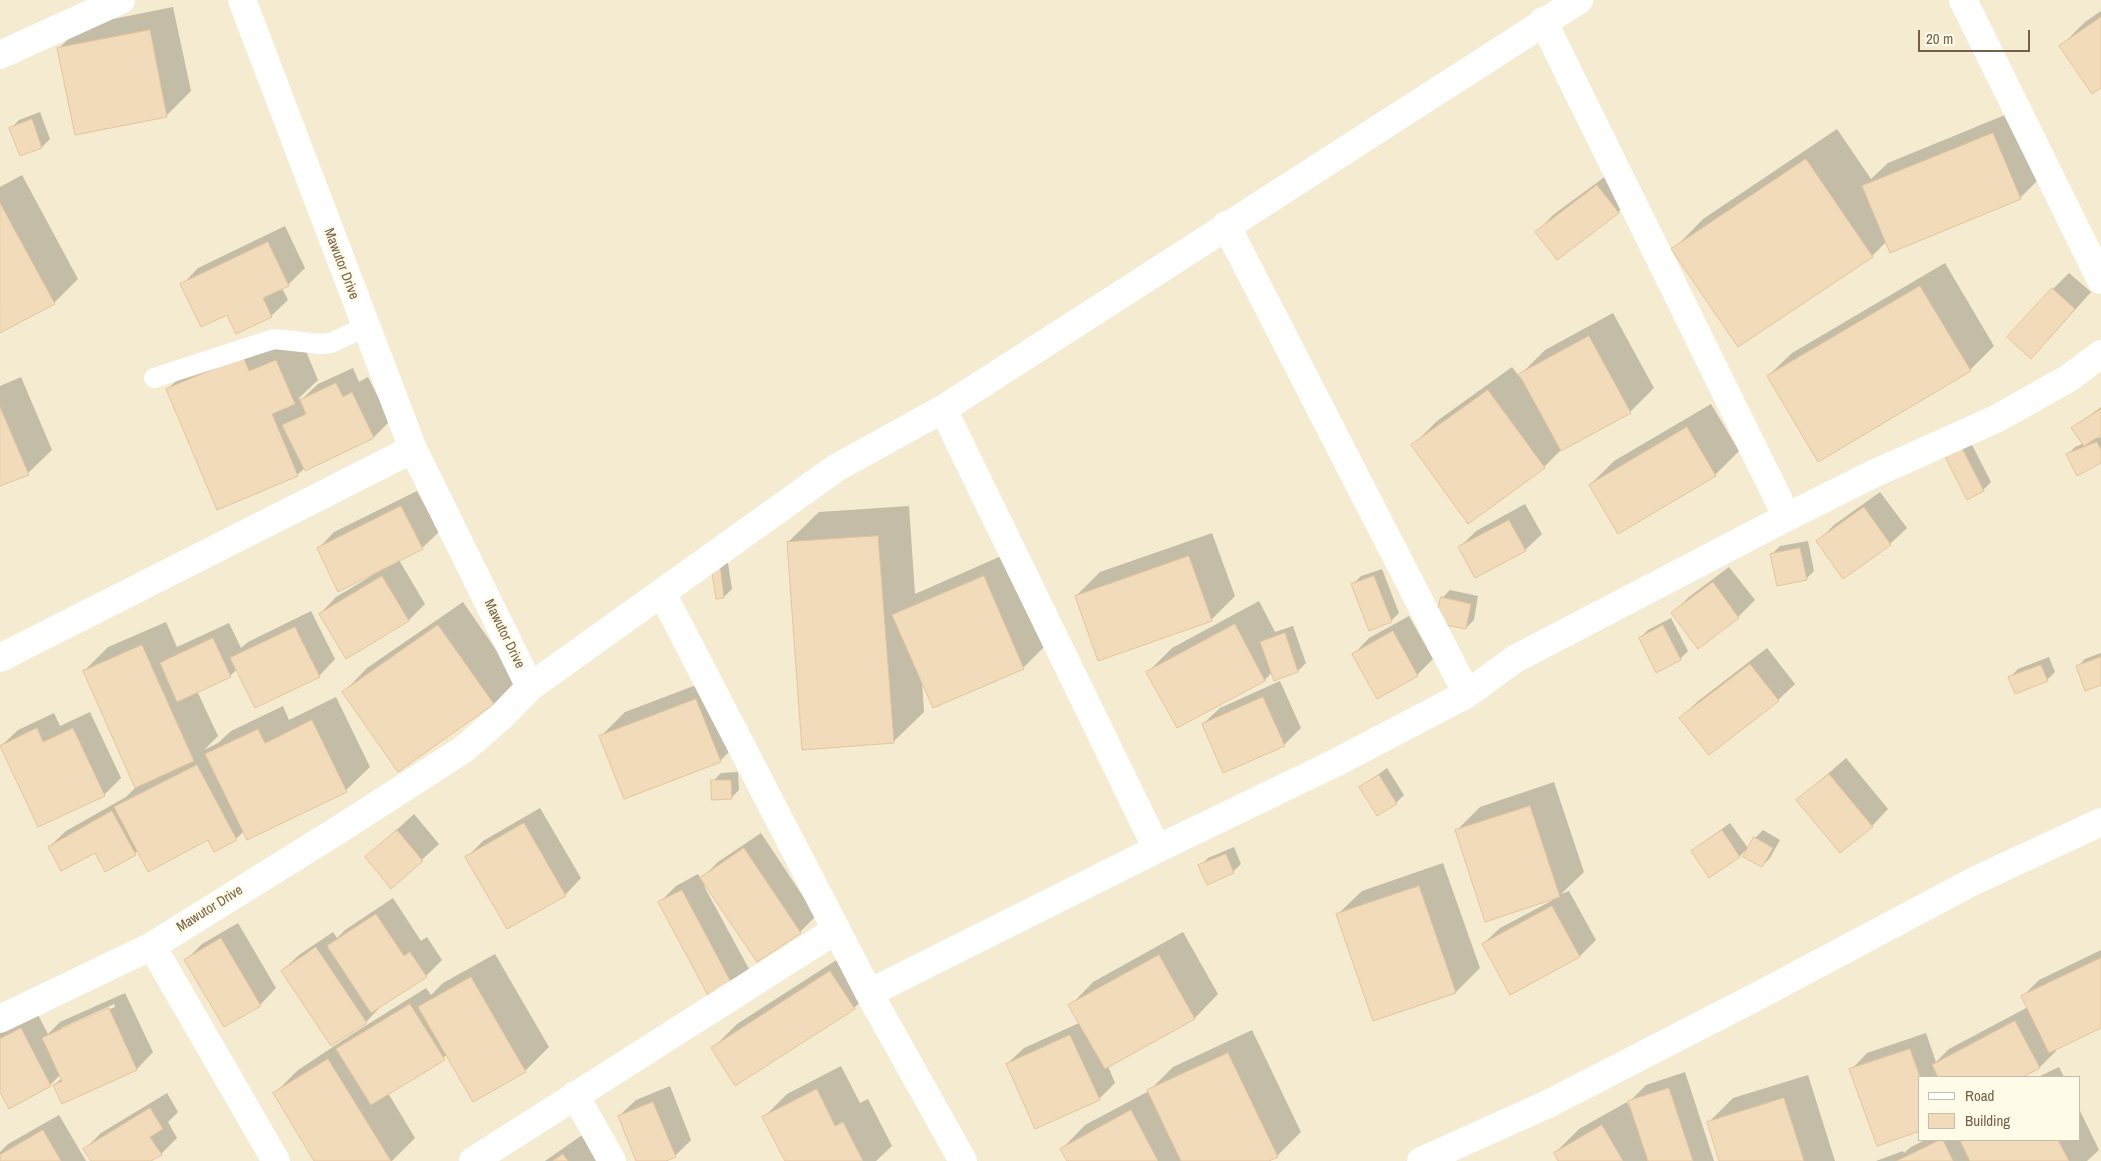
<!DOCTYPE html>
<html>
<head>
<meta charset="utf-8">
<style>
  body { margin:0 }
  #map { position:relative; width:2101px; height:1161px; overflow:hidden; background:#fcf7e3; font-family:"Archivo Narrow",sans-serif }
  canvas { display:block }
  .legend { position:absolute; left:1918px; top:1076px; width:162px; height:65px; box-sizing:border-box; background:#fffbe9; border:1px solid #c8bda9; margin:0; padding:6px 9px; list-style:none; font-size:15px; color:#756149 }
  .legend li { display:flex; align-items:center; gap:10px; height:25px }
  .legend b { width:25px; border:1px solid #c8bda9 }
  .scale { position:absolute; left:1918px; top:30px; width:112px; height:22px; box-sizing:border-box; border:2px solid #756149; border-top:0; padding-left:6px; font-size:15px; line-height:18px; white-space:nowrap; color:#756149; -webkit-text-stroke:4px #fffbe9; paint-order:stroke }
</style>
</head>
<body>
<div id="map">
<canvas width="2101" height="1161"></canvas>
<ul class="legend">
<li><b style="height:6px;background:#fff"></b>Road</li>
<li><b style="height:14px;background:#f2dbba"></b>Building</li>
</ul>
<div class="scale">20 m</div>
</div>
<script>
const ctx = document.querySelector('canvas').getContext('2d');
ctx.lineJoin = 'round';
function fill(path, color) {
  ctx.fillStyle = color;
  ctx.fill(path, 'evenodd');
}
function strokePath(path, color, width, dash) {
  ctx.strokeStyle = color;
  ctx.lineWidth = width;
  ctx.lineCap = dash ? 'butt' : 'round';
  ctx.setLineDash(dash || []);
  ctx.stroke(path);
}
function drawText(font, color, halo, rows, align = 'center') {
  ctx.font = font + ' "Archivo Narrow",sans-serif';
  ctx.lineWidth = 5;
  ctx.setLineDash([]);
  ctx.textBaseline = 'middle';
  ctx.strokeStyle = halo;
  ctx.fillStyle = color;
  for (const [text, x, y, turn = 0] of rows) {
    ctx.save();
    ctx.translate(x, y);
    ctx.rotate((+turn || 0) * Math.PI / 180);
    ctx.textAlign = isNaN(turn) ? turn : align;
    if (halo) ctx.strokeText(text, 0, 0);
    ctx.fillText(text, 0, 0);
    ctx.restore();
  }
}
const residential = new Path2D(`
  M 0,0 L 2101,0 L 2101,1161 L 0,1161 ZM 1920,1077 L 2080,1077 L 2080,1140 L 1920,1140 Z`);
const shadow = new Path2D(`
  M 173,7 L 191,91 L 167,115 L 59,48 L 83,25 Z
  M 2101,11 L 2101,86 L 2061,46 L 2085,22 Z
  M 2017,110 L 2044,174 L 2020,198 L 1887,241 L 1872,256 L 1673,250 L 1703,219 L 1837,129 L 1871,179 L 1888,163 Z
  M 40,112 L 50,139 L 42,147 L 21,155 L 11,128 L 19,120 Z
  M 1614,170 L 1634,196 L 1618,212 L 1537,232 L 1553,215 Z
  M 22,175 L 78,279 L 54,303 L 0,332 L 0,187 Z
  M 285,226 L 305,268 L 288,285 L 282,288 L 288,300 L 271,316 L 227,313 L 182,285 L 198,268 Z
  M 1945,263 L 1994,346 L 1970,370 L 1768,376 L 1792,353 Z
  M 2069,273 L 2091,292 L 2047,341 L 2053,289 Z
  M 1613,313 L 1654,388 L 1630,412 L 1563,448 L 1544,467 L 1413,445 L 1437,421 L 1512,367 L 1522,380 L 1521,374 L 1545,350 Z
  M 300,337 L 318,380 L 299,398 L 300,401 L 318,384 L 353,368 L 359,382 L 368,377 L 390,421 L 374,437 L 305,468 L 297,475 L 167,390 L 191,366 Z
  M 21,377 L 52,450 L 28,473 L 0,485 L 0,386 Z
  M 1711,404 L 1739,451 L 1715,475 L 1590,485 L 1614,461 Z
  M 2101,407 L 2101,434 L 2094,439 L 2101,437 L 2101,461 L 2067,455 L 2075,447 L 2084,443 L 2073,428 Z
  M 1970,441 L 1991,482 L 1983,490 L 1947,457 Z
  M 417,491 L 439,532 L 422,548 L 399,560 L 425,604 L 409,620 L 320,614 L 336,597 L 373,575 L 318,549 L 334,532 Z
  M 1880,492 L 1907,528 L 1890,544 L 1844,578 L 1818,541 L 1834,525 Z
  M 1525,504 L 1542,534 L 1525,550 L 1460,547 L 1476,531 Z
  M 909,506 L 915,594 L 1008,553 L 1047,644 L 1023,668 L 933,706 L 922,681 L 924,712 L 893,742 L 788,542 L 819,512 Z
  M 1212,533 L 1235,596 L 1211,620 L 1076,596 L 1100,572 Z
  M 1808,541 L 1814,571 L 1806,579 L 1772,554 L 1780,546 Z
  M 727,557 L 732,589 L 724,597 L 713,567 Z
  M 1729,567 L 1755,600 L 1738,617 L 1699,647 L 1673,613 L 1689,597 Z
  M 1382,569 L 1399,613 L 1391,621 L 1353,584 L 1361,576 Z
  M 1450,590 L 1478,596 L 1474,620 L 1466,628 L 1442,598 Z
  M 1259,601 L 1275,632 L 1293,626 L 1306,663 L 1298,671 L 1275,679 L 1272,672 L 1265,680 L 1177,726 L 1148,672 L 1172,648 Z
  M 463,602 L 517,680 L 494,704 L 344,692 L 367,668 Z
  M 311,611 L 335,659 L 319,676 L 237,669 L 230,676 L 197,691 L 218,736 L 204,750 L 218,743 L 231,731 L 283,706 L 289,720 L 336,697 L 370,767 L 346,790 L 244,831 L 236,839 L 208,839 L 138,851 L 106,871 L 95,851 L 49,847 L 66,831 L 126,797 L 136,787 L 84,671 L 108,647 L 166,622 L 177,647 L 229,623 L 241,648 L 248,642 Z
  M 1409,616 L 1433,659 L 1417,675 L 1353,655 L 1369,638 Z
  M 1671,618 L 1688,651 L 1680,659 L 1640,638 L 1648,630 Z
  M 1767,648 L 1795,684 L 1778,700 L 1709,754 L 1681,718 L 1697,702 Z
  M 2101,653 L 2101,684 L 2077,667 L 2085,659 Z
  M 2049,657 L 2055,672 L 2047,680 L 2010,677 L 2018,669 Z
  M 720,676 L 744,737 L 720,761 L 601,736 L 625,712 Z
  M 1280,681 L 1301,728 L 1284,745 L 1203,724 L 1220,708 Z
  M 90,712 L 121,778 L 104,795 L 39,825 L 1,746 L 18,730 L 54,713 L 60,726 Z
  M 1846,758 L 1888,809 L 1872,826 L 1798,800 Z
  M 1387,768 L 1404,795 L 1396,803 L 1361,787 Z
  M 738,772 L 739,790 L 731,798 L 713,781 L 721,773 Z
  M 1554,782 L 1584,872 L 1561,894 L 1569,891 L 1596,940 L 1580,956 L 1483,944 L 1500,928 L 1553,900 L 1456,831 L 1480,807 Z
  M 540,808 L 581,878 L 565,895 L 467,857 L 483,841 Z
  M 414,814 L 439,844 L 392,887 L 366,858 Z
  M 1730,823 L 1748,848 L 1740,856 L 1709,876 L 1692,851 Z
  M 1763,830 L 1780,840 L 1770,858 L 1762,866 L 1755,838 Z
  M 761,833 L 816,916 L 800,932 L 704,886 L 749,969 L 733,985 L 660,902 L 676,886 L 698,874 L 701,879 L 718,862 Z
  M 1234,847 L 1241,864 L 1233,872 L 1200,866 L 1208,858 Z
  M 1443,863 L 1480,968 L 1456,992 L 1374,1020 L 1338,914 L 1362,891 Z
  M 393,898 L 421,941 L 427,937 L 442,960 L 426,976 L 382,1005 L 366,1022 L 282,971 L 299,955 L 333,932 L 337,938 L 345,930 Z
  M 238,923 L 276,988 L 260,1005 L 186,960 L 202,944 Z
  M 1183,932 L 1218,994 L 1195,1018 L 1108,1066 L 1115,1083 L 1099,1099 L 1007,1064 L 1024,1048 L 1079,1023 L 1070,1006 L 1093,982 Z
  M 855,948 L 878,984 L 854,1008 L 713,1048 L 737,1024 Z
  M 2101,950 L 2101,1027 L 2055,1049 L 2056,1051 L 2040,1067 L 2021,1077 L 1920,1077 L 1851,1070 L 1867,1053 L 1926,1033 L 1936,1062 L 1949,1049 L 2028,1007 L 2023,996 L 2039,980 Z
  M 495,954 L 549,1047 L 525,1071 L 447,1055 L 388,1093 L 415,1138 L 392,1161 L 315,1161 L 274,1094 L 298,1070 L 354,1033 L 426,988 L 431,995 L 443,983 Z
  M 125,993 L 153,1052 L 137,1069 L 63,1102 L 54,1085 L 62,1078 L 60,1075 L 50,1085 L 0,1089 L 0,1032 L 37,1013 L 48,1034 L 60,1022 ZM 114,1004 L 115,1007 L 61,1031 L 61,1028 Z
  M 1252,1030 L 1301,1132 L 1277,1156 L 1266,1161 L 1068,1161 L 1062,1149 L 1085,1125 L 1149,1091 L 1173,1067 Z
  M 841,1066 L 860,1103 L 868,1099 L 892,1146 L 876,1161 L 786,1161 L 763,1118 L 787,1094 Z
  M 2059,1067 L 2064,1077 L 2038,1077 Z
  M 1685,1072 L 1714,1161 L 1560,1161 L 1555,1153 L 1579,1129 L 1627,1102 L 1632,1112 L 1630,1101 L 1646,1085 Z
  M 1808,1075 L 1835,1161 L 1721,1161 L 1709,1122 L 1733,1098 Z
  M 670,1086 L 691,1140 L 675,1156 L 662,1161 L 637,1161 L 619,1116 L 636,1100 Z
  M 167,1093 L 178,1112 L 168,1122 L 177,1138 L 161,1154 L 149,1161 L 92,1161 L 85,1149 L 101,1133 Z
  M 2080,1111 L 2099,1150 L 2087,1161 L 1876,1161 L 1903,1151 L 1904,1153 L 1911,1147 L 1925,1140 L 2080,1140 Z
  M 59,1115 L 86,1161 L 0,1161 L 0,1152 L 8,1144 Z
  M 588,1131 L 609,1161 L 545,1161 Z`);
const building = new Path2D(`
  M 2101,17 L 2101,88 L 2092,94 L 2059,46 Z
  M 150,30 L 167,117 L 75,135 L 57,48 Z
  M 32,119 L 42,148 L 20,156 L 9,128 Z
  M 1993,133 L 2021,199 L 1890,253 L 1862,186 Z
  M 1806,159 L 1873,257 L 1738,347 L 1671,249 Z
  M 1597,185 L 1619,213 L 1557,260 L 1535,232 Z
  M 0,203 L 55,304 L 0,333 Z
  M 268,242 L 289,286 L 263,298 L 272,317 L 236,334 L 227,315 L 201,327 L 180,284 Z
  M 1920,286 L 1971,371 L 1818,462 L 1767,376 Z
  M 2052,288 L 2075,309 L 2031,359 L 2007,337 Z
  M 1589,336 L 1631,413 L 1561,451 L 1519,374 Z
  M 243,357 L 249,371 L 276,360 L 295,404 L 272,414 L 298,476 L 217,510 L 166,389 Z
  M 336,383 L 343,397 L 352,392 L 374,438 L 305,471 L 282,425 L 306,414 L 300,400 Z
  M 1488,390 L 1545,468 L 1468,524 L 1411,445 Z
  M 0,407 L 29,475 L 0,486 Z
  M 2101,409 L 2101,435 L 2084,446 L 2071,428 Z
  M 1687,427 L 1716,476 L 1618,534 L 1589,485 Z
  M 2097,442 L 2101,450 L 2101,463 L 2077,476 L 2066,454 Z
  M 1962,448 L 1984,491 L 1967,500 L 1945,457 Z
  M 401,506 L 423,549 L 338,592 L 317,548 Z
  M 1864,507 L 1891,545 L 1843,579 L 1816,541 Z
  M 1509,520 L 1526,551 L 1475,578 L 1458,547 Z
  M 878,536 L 894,743 L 802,750 L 787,542 Z
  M 1800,548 L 1807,580 L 1777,586 L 1770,554 Z
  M 1189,556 L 1212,621 L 1098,661 L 1075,596 Z
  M 720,565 L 724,598 L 716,599 L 711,566 Z
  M 382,576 L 409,621 L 346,659 L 319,614 Z
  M 984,576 L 1024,669 L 933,708 L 892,615 Z
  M 1374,576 L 1392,622 L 1369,631 L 1351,584 Z
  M 1713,582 L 1739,618 L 1698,649 L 1671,613 Z
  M 1441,597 L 1471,604 L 1466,629 L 1435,623 Z
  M 1235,624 L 1265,681 L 1177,728 L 1146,672 Z
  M 438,625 L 494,704 L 398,772 L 342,692 Z
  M 1663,625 L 1681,660 L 1656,673 L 1639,638 Z
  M 295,627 L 320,677 L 255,708 L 230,658 Z
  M 1393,631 L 1418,676 L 1377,699 L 1352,654 Z
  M 1285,633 L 1298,672 L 1274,681 L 1260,642 Z
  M 213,638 L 231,677 L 177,702 L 160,663 Z
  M 142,645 L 194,761 L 135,788 L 83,671 Z
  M 2101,657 L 2101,685 L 2085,691 L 2076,666 Z
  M 1750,664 L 1779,701 L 1709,755 L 1679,718 Z
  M 2041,665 L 2048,681 L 2015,694 L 2008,677 Z
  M 1263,697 L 1285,746 L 1223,773 L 1202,724 Z
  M 696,699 L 721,762 L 624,799 L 599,736 Z
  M 312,720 L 347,792 L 247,840 L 205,754 L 258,729 L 265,743 Z
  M 37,728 L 43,742 L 73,728 L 105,796 L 38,827 L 0,746 Z
  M 197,765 L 237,840 L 214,852 L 208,840 L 148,872 L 114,807 Z
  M 1829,774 L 1873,827 L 1840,853 L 1796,800 Z
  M 1379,775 L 1397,804 L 1377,816 L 1359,787 Z
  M 711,780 L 731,780 L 732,799 L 712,800 Z
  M 1530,806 L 1560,897 L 1485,922 L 1455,830 Z
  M 112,811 L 136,855 L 105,872 L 95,853 L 61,871 L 48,847 Z
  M 524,823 L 566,896 L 507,929 L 465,857 Z
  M 397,830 L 423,861 L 391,889 L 365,857 Z
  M 1722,830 L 1740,857 L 1709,878 L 1691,851 Z
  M 1754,837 L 1773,848 L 1762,867 L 1743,857 Z
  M 744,848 L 801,933 L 757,962 L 700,878 Z
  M 1226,854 L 1234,873 L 1207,885 L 1198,865 Z
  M 1419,886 L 1456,993 L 1373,1021 L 1336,914 Z
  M 682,890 L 733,986 L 710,999 L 658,902 Z
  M 1552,906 L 1580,957 L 1510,995 L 1482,944 Z
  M 376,914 L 404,956 L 410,952 L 427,977 L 371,1013 L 327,946 Z
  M 221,938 L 261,1006 L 224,1027 L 184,960 Z
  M 316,947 L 367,1023 L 331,1046 L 281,971 Z
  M 1159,955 L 1195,1019 L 1105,1069 L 1068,1005 Z
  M 2101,958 L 2101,1028 L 2049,1053 L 2021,996 Z
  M 830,971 L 855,1009 L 735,1086 L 711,1048 Z
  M 471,977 L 526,1072 L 473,1102 L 418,1007 Z
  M 410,1004 L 445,1060 L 371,1105 L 336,1049 Z
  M 109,1008 L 137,1070 L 62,1104 L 53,1085 L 62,1081 L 42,1038 Z
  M 2015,1021 L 2040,1068 L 2023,1077 L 1938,1077 L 1932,1065 Z
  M 21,1028 L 51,1086 L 9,1109 L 0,1092 L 0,1039 Z
  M 1070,1035 L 1100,1100 L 1035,1129 L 1006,1064 Z
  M 1910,1049 L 1920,1077 L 1920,1131 L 1877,1146 L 1849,1069 Z
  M 1228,1053 L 1278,1157 L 1269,1161 L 1181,1161 L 1147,1090 Z
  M 328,1059 L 391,1161 L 314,1161 L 273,1093 Z
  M 1669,1088 L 1693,1161 L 1648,1161 L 1628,1101 Z
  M 817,1089 L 835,1126 L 843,1122 L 863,1161 L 785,1161 L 762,1117 Z
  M 1784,1098 L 1804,1161 L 1719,1161 L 1707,1122 Z
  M 653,1102 L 676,1157 L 666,1161 L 636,1161 L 618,1116 Z
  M 150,1108 L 163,1129 L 150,1137 L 162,1155 L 151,1161 L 91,1161 L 83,1149 Z
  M 1131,1110 L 1158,1161 L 1067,1161 L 1060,1149 Z
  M 1602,1125 L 1623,1161 L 1558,1161 L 1554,1153 Z
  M 43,1130 L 61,1161 L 0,1161 L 0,1155 Z
  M 1940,1140 L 1943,1140 L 1953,1161 L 1897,1161 Z
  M 1960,1140 L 2058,1140 L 2069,1161 L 1970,1161 Z
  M 563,1154 L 568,1161 L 553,1161 Z`);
const lane = new Path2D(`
  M 154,378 L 274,339 L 320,344 L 331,343 L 365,327`);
const street = new Path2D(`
  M 1963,0 L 2101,280
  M 1543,21 L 1787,517
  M 0,55 L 121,0
  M 1226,225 L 1467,694
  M 943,409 L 1157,849
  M 662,593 L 869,993 L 963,1161
  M 0,658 L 413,449
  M 530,687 L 836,468 L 943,409 L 1579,0
  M 152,946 L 276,1161
  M 869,993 L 1157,849 L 1335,763 L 1467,694 L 1515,659 L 1787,517 L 1871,475 L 1996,419 L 2069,378 L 2101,354
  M 0,1019 L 152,946 L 340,829 L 464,749 L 504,714 L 530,687 L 413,449 L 242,0
  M 575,1095 L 612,1161
  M 473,1161 L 836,930
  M 1421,1161 L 1548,1104 L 1752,999 L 1974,881 L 2101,822`);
const streetNames = [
  ["Mawutor Drive",341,264,69],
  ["Mawutor Drive",504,634,64],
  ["Mawutor Drive",210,909,-32]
];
fill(residential, '#f4ebd1');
fill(shadow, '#0003');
fill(building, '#f2dbba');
strokePath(building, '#e5c59a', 1);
strokePath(lane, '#fff', 20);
strokePath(street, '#fff', 28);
drawText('14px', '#756149', '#fffbe9', streetNames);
</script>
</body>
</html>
